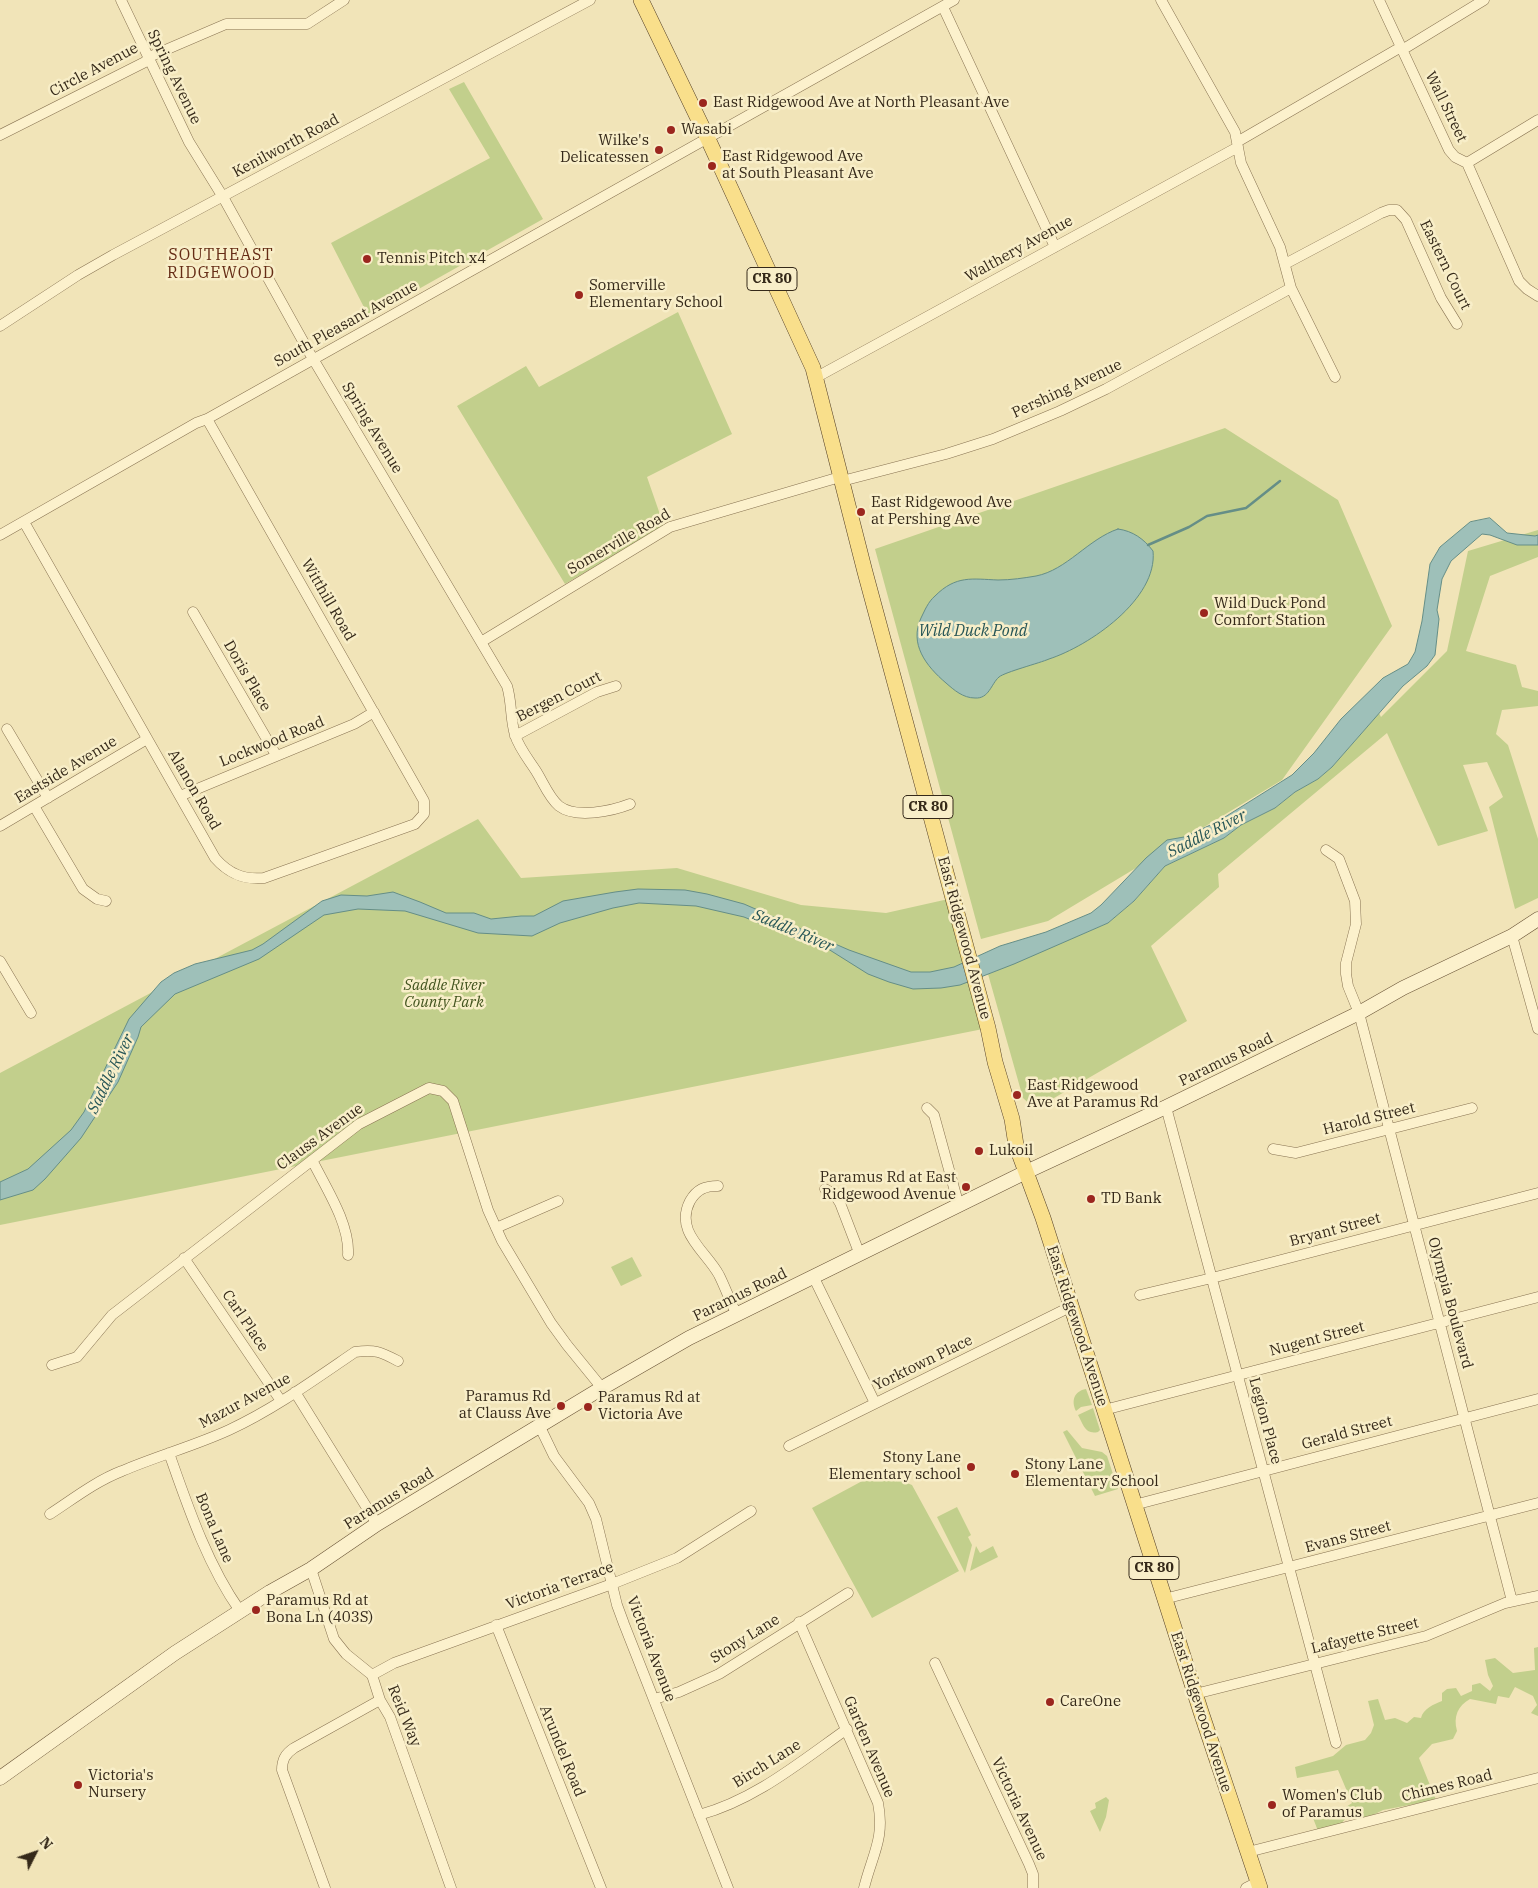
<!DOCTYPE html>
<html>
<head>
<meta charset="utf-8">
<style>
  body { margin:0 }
  #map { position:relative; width:1538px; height:1888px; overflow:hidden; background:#f1e4b8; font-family:"IBM Plex Serif",serif }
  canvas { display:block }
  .north { position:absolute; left:10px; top:1828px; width:50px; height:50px; -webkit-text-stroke:4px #f8eec8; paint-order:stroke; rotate:49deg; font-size:14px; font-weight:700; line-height:20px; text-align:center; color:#352919 }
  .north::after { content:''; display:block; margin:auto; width:18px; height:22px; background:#352919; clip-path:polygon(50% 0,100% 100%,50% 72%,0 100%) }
</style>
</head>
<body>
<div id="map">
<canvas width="1538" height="1888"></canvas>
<div class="north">N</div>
</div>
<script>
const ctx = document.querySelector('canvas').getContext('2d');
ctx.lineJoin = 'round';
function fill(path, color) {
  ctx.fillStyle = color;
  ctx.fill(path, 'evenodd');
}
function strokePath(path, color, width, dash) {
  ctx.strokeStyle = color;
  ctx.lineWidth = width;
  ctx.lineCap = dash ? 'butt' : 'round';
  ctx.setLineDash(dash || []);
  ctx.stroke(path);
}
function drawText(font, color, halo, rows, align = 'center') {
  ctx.font = font + ' "IBM Plex Serif",serif';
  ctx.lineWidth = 5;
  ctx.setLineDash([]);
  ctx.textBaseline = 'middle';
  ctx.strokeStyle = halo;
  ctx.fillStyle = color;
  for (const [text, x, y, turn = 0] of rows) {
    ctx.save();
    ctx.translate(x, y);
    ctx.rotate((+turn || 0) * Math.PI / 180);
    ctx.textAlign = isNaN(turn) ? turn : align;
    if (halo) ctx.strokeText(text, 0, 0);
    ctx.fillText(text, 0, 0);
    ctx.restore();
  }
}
const green = new Path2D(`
  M 464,82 L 543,219 L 369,317 L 331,243 L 490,158 L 449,89 Z
  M 678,312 L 732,434 L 647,477 L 664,526 L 565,584 L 457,406 L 526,366 L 539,387 Z
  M 1225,428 L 1338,500 L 1392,626 L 1282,780 L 1048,921 L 981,939 L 875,549 Z
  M 1538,530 L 1538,557 L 1490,576 L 1466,651 L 1516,665 L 1522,687 L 1538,691 L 1538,706 L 1502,710 L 1496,734 L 1508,745 L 1538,839 L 1538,898 L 1515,909 L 1489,807 L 1503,797 L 1487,762 L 1463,765 L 1488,831 L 1438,846 L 1387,733 L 1218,874 L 1219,887 L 1151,946 L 1187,1021 L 1035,1109 L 1023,1098 L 988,974 L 1108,923 L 1134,901 L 1165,866 L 1224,838 L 1241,825 L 1275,808 L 1295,792 L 1318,779 L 1332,767 L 1379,713 L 1381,717 L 1447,651 L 1468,551 Z
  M 478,819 L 521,878 L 677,868 L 801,905 L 886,913 L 953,898 L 988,1028 L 0,1225 L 0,1073 Z
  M 632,1257 L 642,1276 L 621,1286 L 611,1267 Z
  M 1086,1389 L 1092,1405 L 1081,1407 L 1076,1411 C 1071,1401 1074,1391 1086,1389 Z
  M 1093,1408 L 1100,1430 L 1098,1432 C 1085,1435 1083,1424 1078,1415 Z
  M 1067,1430 L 1082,1448 L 1102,1452 L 1107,1456 L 1118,1489 L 1095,1496 L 1063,1432 Z
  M 879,1472 L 912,1485 L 959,1571 L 872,1618 L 812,1508 Z
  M 957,1507 L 971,1535 L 968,1537 L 972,1545 L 965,1573 L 937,1517 Z
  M 976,1546 L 980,1553 L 993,1546 L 998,1557 L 970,1571 Z
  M 1538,1647 L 1538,1716 L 1531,1713 L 1537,1705 L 1533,1696 L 1515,1687 L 1509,1698 L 1498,1696 L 1496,1704 L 1470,1699 C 1458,1706 1453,1716 1457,1731 L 1453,1739 L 1432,1744 L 1419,1758 L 1436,1800 L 1383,1810 L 1367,1818 L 1346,1818 L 1341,1824 L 1318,1831 L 1313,1818 L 1337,1813 L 1352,1803 L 1338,1770 L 1297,1778 L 1295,1767 L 1333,1756 L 1346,1745 L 1365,1740 L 1371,1733 L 1374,1725 L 1368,1701 L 1378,1699 L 1385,1720 L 1395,1718 L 1407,1723 L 1414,1717 L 1421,1718 C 1423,1709 1434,1704 1442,1701 L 1442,1693 L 1447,1689 L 1456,1688 L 1461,1696 L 1472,1691 L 1472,1685 L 1480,1683 L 1490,1691 L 1493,1686 L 1488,1675 L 1485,1660 L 1495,1658 L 1513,1673 L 1535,1670 L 1534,1648 Z
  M 1106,1797 L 1109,1800 L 1106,1817 L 1100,1832 L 1090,1811 L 1096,1808 L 1095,1803 Z`);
const water = new Path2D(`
  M 1490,518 L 1507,533 L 1535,536 L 1538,535 L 1538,545 L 1517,545 L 1490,535 L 1482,534 L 1451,561 L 1442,579 L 1437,610 L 1439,619 L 1435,655 L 1427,666 L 1403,686 L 1332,767 L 1318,779 L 1295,792 L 1275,808 L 1241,825 L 1224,838 L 1165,866 L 1134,901 L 1108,923 L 1014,964 L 960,985 L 941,988 L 913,989 L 889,982 L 868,974 L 825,947 L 798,939 L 744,917 L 696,906 L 639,903 L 613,908 L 560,923 L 532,936 L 478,933 L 405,911 L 358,909 L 324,915 L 259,959 L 175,994 L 141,1027 L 138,1037 L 118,1082 L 81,1138 L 45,1179 L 33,1190 L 0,1200 L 0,1182 L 28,1169 L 71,1130 L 84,1112 L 129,1019 L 161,982 L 174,973 L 195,964 L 252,950 L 263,944 L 322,901 L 341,895 L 367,896 L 393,892 L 420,902 L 446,913 L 474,913 L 491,919 L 521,916 L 534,916 L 563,901 L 615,892 L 638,889 L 685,890 L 707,894 L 744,904 L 849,950 L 911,972 L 930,972 L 954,967 L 1000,946 L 1046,932 L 1091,913 L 1101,905 L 1146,858 L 1167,840 L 1184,837 L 1217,822 L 1292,775 L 1314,753 L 1341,719 L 1383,678 L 1408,664 L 1415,652 L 1422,621 L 1430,564 L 1440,547 L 1470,522 Z
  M 1118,529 C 1133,531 1144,539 1153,551 C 1158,599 1089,646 1049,659 C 1040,663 1005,672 999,677 C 991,684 989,699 975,698 C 963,698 954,690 946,683 C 926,666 909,644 921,618 C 925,610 928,602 935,596 C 956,575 972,579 998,580 C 1011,580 1024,578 1036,576 C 1067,570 1088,539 1118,529 Z`);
const stream = new Path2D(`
  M 1148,545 L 1189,527 L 1207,516 L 1246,508 L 1280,481`);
const minor = new Path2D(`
  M 121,0 L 189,142 L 223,197 L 309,352 L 507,686 C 512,702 510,718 515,735 C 519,748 529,760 536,771 C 543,782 549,798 559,806 C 576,819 612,811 630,804
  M 1161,0 L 1235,132 L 1241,163 L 1280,247 L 1291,288 L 1335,377
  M 1379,0 L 1449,150 L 1455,157 L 1467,163 L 1519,281 L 1527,289 L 1538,296
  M 943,7 L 1055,247
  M 1402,50 L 1484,0
  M 0,135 L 145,62 L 149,57 L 226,24 L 307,24 L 344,0
  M 1237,142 L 1401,47
  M 1467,163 L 1538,120
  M 1285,264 L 1381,213 L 1389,210 L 1397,210 L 1406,220 L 1441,298 L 1457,324
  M 0,326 L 78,275 L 113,255 L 590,0
  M 815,378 L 1238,147
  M 842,481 L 946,454 L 993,439 L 1060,411 L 1106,389 L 1291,288
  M 24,522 L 215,858 C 229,874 244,880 264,878 L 415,824 L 424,814 L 424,801 L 207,419
  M 0,535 L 196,423 L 207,419 L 954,0
  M 193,612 L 276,755
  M 481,642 L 670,527 L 840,477
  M 7,729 L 48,798
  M 515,736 L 597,692 L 616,686
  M 180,796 L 354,724 L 374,712
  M 34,806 L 83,889 L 97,899 L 106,901
  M 0,826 L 147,739
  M 1326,850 L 1339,859 L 1355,901 L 1356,924 L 1346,963 L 1346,974 L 1348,986 L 1359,1013 L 1512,1601
  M 1512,936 L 1538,1029
  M 0,961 L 31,1013
  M 1166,1107 L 1336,1743
  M 927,1108 L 934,1115 L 959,1206
  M 1273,1149 L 1296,1153 L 1472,1108
  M 312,1160 C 326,1188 350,1224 348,1255
  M 718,1186 C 705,1186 697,1189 690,1201 C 674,1232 706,1251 719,1275 C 725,1287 730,1301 736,1313
  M 825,1189 L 835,1195 L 840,1203 L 860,1255
  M 496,1228 L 558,1201
  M 184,1258 L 281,1401
  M 814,1278 L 875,1403
  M 1140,1295 L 1212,1278 L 1538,1193
  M 52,1365 L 77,1357 L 112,1315 L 359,1124 L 429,1088 L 443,1091 L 453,1101 L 488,1210 L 502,1241 L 551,1323 L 567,1345 L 602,1388
  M 295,1392 L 377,1524
  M 1104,1410 L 1538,1297
  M 540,1427 L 554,1456 L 589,1503 L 596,1519 L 617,1605 L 624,1624 L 728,1888
  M 789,1446 L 1070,1307
  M 169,1453 C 188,1507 207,1564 240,1611
  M 1134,1505 L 1538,1399
  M 50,1514 C 73,1499 96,1481 122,1471 C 157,1456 194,1446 229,1430 C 274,1409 314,1380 355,1352 C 375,1349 381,1352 398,1361
  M 311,1569 L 334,1639 L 346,1654 L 372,1675 L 380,1700 L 390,1717 L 451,1888
  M 1164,1599 L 1538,1503
  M 799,1622 L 878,1803 C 885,1839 872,1855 864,1888
  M 496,1625 L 601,1888
  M 935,1663 L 1029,1864 L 1033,1874 L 1033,1888
  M 372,1675 L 394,1663 L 612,1584 L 677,1558 L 751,1511
  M 1195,1694 L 1426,1636 L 1505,1603 L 1538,1596
  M 654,1699 L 679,1692 L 719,1674 L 848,1593
  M 699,1815 C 755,1800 800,1762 847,1729
  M 1248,1852 L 1538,1778
  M 325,1888 L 282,1770 C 282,1760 285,1754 294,1748 L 380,1700
  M 1246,1888 L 1258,1882`);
const secondary = new Path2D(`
  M 0,1778 L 175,1653 L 270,1592 L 311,1569 L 377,1524 L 602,1388 L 689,1338 L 1026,1172 L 1166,1107 L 1359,1013 L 1403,988 L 1512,936 L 1538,919`);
const primary = new Path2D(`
  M 641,0 L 708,139 L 813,368 L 865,572 L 988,1028 L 995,1062 L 1012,1119 L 1016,1145 L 1043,1218 L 1201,1712 L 1260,1888`);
const markers = [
  [703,103,5,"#9b261e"],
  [671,130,5,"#9b261e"],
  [659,150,5,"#9b261e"],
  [712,166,5,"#9b261e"],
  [367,259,5,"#9b261e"],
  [579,295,5,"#9b261e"],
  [861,512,5,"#9b261e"],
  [1204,613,5,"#9b261e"],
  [1017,1095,5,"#9b261e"],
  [979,1151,5,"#9b261e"],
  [966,1187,5,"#9b261e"],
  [1091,1199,5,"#9b261e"],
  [561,1406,5,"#9b261e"],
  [588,1407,5,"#9b261e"],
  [971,1467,5,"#9b261e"],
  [1015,1474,5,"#9b261e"],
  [256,1610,5,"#9b261e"],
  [1050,1702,5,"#9b261e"],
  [78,1785,5,"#9b261e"],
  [1272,1805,5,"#9b261e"]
];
const shields = [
  [772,279,50],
  [928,807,50],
  [1154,1568,50]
];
const shieldNames = [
  ["CR 80",772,279],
  ["CR 80",928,807],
  ["CR 80",1154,1568]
];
const streetNames = [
  ["Circle Avenue",94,70,-28],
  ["Spring Avenue",174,77,64],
  ["Wall Street",1446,107,64],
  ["Kenilworth Road",286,146,-28],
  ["Walthery Avenue",1019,249,-29],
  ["Eastern Court",1445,265,64],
  ["South Pleasant Avenue",346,324,-29],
  ["Pershing Avenue",1067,389,-25],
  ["Spring Avenue",372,428,59],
  ["Somerville Road",619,542,-30],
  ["Witthill Road",328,600,60],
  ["Doris Place",247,676,60],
  ["Bergen Court",559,697,-27],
  ["Lockwood Road",272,742,-22],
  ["Eastside Avenue",66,770,-31],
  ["Alanon Road",194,790,60],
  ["East Ridgewood Avenue",964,938,75],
  ["Paramus Road",1226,1060,-26],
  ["Harold Street",1369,1119,-14],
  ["Clauss Avenue",320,1137,-36],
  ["Bryant Street",1335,1230,-15],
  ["Paramus Road",740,1295,-26],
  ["Olympia Boulevard",1450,1303,75],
  ["Carl Place",245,1321,56],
  ["East Ridgewood Avenue",1077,1326,72],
  ["Nugent Street",1317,1339,-15],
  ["Yorktown Place",923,1363,-26],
  ["Mazur Avenue",245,1401,-28],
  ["Legion Place",1265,1421,75],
  ["Gerald Street",1347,1433,-15],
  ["Paramus Road",389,1499,-32],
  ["Bona Lane",214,1528,67],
  ["Evans Street",1348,1537,-15],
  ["Victoria Terrace",560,1586,-20],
  ["Lafayette Street",1365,1636,-14],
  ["Stony Lane",745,1639,-32],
  ["Victoria Avenue",651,1649,69],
  ["East Ridgewood Avenue",1201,1712,72],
  ["Reid Way",404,1716,68],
  ["Garden Avenue",869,1747,67],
  ["Arundel Road",562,1751,68],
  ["Birch Lane",767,1764,-32],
  ["Chimes Road",1447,1786,-14],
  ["Victoria Avenue",1019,1809,65]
];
const poiNames = [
  ["East Ridgewood Ave at North Pleasant Ave",713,103],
  ["Wasabi",681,130],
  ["Wilke's",649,141,"right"],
  ["Delicatessen",649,158,"right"],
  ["East Ridgewood Ave",722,157],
  ["at South Pleasant Ave",722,174],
  ["Tennis Pitch x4",377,259],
  ["Somerville",589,286],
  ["Elementary School",589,303],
  ["East Ridgewood Ave",871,503],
  ["at Pershing Ave",871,520],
  ["Wild Duck Pond",1214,604],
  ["Comfort Station",1214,621],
  ["East Ridgewood",1027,1086],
  ["Ave at Paramus Rd",1027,1103],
  ["Lukoil",989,1151],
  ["Paramus Rd at East",956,1178,"right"],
  ["Ridgewood Avenue",956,1195,"right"],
  ["TD Bank",1101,1199],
  ["Paramus Rd",551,1397,"right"],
  ["at Clauss Ave",551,1414,"right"],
  ["Paramus Rd at",598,1398],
  ["Victoria Ave",598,1415],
  ["Stony Lane",961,1458,"right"],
  ["Elementary school",961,1475,"right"],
  ["Stony Lane",1025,1465],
  ["Elementary School",1025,1482],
  ["Paramus Rd at",266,1601],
  ["Bona Ln (403S)",266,1618],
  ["CareOne",1060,1702],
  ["Victoria's",88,1776],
  ["Nursery",88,1793],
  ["Women's Club",1282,1796],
  ["of Paramus",1282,1813]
];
const parkNames = [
  ["Saddle River",444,986],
  ["County Park",444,1003]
];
const neighbourhoodNames = [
  ["SOUTHEAST",221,255],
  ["RIDGEWOOD",221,273]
];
const waterNames = [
  ["Wild Duck Pond",973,631],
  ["Saddle River",1207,834,-27],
  ["Saddle River",793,931,23],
  ["Saddle River",111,1074,-64]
];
fill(green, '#c2cf8c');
fill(water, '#9ec0b9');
strokePath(water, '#658e87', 1);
strokePath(stream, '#658e87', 2.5);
strokePath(minor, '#887352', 11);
strokePath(secondary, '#695336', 15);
strokePath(primary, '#554028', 16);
strokePath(minor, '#fcf1cc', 10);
strokePath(secondary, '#fcf1cc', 14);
strokePath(primary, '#f9df8b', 15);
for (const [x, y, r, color] of markers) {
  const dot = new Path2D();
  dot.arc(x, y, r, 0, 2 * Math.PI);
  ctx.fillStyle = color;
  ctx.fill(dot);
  strokePath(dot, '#f8eec8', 2);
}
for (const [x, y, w] of shields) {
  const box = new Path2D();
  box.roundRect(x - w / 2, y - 11.5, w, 23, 4);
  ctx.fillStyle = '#f8eec8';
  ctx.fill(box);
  strokePath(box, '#352919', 1);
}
drawText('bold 14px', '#352919', null, shieldNames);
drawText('15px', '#352919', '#f8eec8', streetNames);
drawText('15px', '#352919', '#f8eec8', poiNames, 'left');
drawText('italic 15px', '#42541e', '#f8eec8', parkNames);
ctx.letterSpacing = '1px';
drawText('16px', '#652c15', '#f8eec8', neighbourhoodNames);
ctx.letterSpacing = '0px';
drawText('italic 16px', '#275657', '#f8eec8', waterNames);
</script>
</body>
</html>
